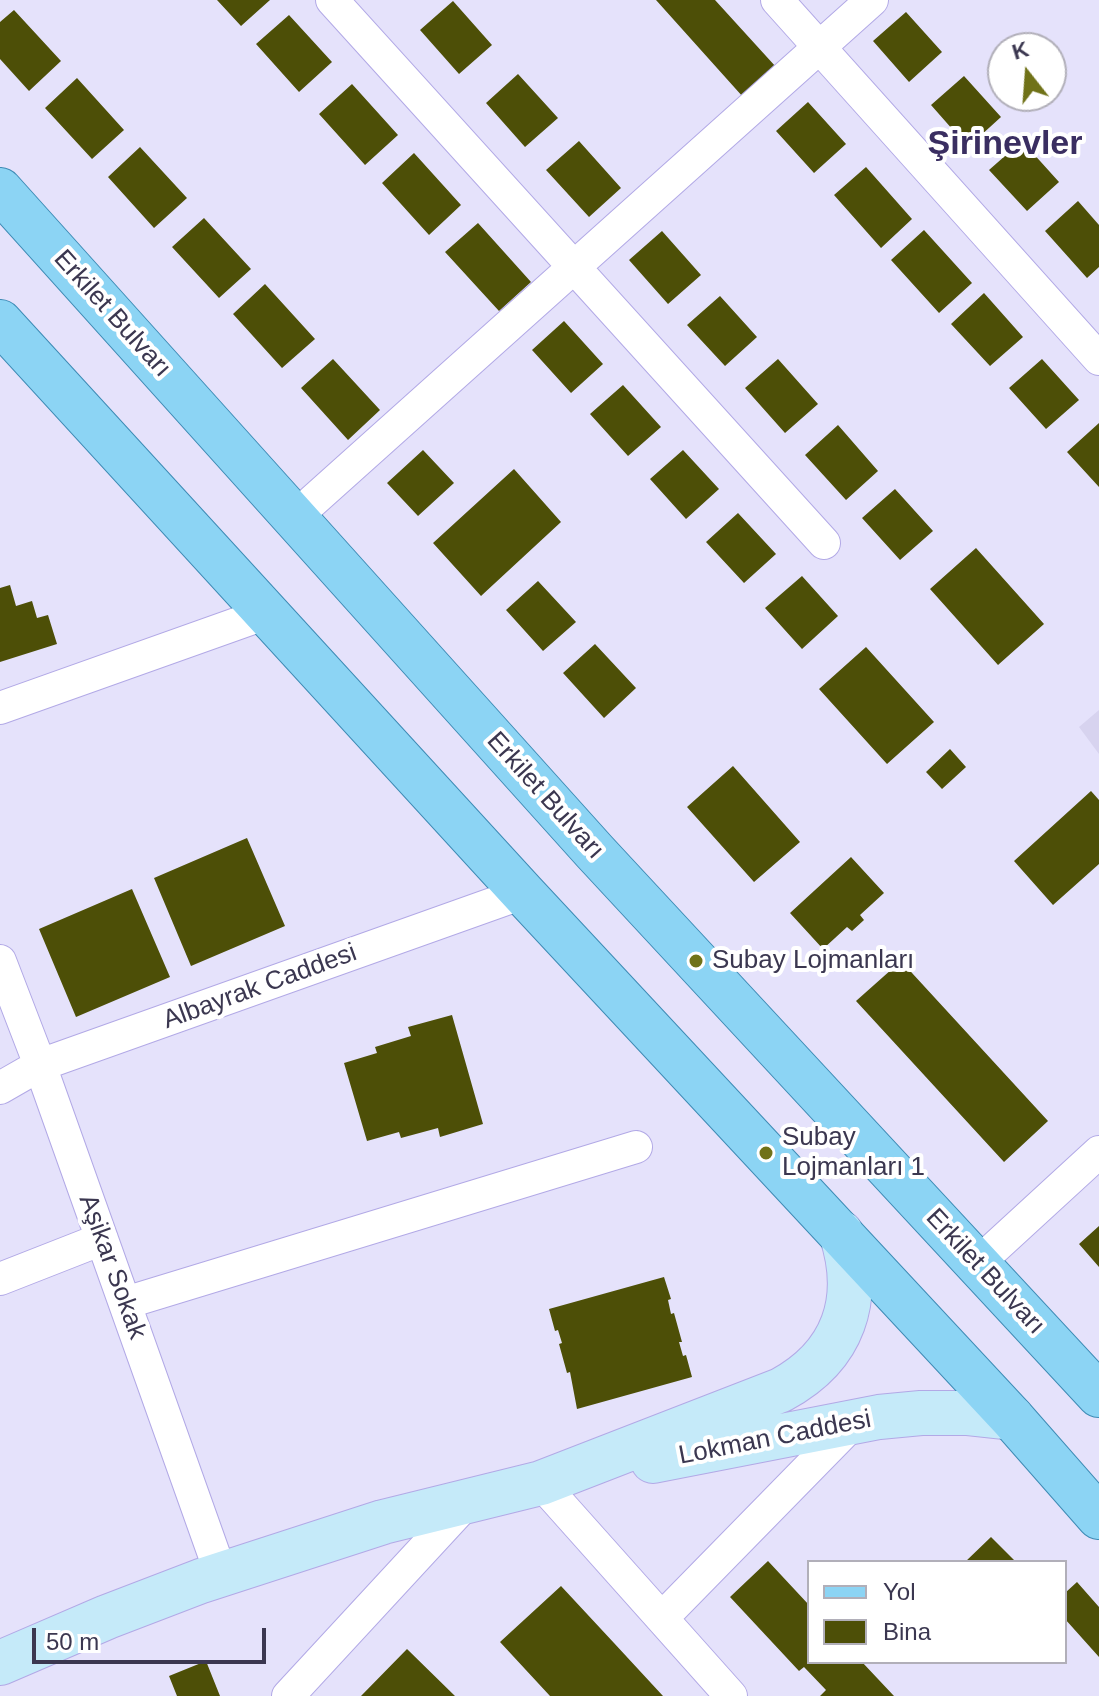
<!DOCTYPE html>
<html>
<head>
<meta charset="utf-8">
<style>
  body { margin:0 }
  #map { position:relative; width:1099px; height:1696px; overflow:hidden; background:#e5e2fb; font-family:Arial,sans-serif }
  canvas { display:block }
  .legend { position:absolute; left:807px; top:1560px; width:260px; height:104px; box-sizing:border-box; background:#fff; border:2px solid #b1afb9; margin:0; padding:10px 14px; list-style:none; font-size:24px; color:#3b3750 }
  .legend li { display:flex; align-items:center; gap:16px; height:40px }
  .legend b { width:40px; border:2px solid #b1afb9 }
  .north { position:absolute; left:987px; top:32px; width:80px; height:80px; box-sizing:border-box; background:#fff; border:2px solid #b1afb9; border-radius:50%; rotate:343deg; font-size:22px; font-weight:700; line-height:32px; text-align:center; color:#3b3750 }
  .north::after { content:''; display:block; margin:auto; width:28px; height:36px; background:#707218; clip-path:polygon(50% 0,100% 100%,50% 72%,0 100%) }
  .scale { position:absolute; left:32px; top:1628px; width:234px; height:36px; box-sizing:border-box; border:4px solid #3b3750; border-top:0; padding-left:10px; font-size:24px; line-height:28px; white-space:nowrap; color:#3b3750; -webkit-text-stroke:6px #fff; paint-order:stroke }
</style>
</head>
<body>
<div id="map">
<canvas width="1099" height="1696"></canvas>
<ul class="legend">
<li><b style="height:10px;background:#8cd4f4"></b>Yol</li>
<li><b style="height:22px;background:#4d4f07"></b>Bina</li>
</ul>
<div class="north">K</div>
<div class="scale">50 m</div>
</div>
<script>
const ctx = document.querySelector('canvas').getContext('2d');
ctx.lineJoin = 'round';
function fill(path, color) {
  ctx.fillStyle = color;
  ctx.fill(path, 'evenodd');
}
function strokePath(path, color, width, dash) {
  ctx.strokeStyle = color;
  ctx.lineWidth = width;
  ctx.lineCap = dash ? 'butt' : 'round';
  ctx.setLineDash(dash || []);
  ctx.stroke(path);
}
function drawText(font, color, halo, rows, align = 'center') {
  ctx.font = font + ' Arial,sans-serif';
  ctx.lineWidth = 8;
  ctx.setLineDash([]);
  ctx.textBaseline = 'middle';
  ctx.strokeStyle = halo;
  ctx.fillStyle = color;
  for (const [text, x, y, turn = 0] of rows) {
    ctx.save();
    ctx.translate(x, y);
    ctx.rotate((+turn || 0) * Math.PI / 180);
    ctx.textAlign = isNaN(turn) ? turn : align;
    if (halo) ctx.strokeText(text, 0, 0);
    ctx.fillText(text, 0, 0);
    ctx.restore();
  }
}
const built = new Path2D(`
  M 1099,710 L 1099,754 L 1079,727 Z`);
const building = new Path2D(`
  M 217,0 L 270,0 L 241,26 Z
  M 656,0 L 715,0 L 776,67 L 743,97 Z
  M 453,1 L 492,45 L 459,74 L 420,30 Z
  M 14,10 L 61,61 L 29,91 L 0,59 L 0,22 Z
  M 906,12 L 942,52 L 909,82 L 873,41 Z
  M 289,15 L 332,62 L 299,92 L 256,44 Z
  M 518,74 L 558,118 L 525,147 L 486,103 Z
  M 964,76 L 1001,117 L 968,147 L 931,105 Z
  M 77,78 L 124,130 L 92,159 L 45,108 Z
  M 352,84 L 398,135 L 365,165 L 319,114 Z
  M 808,102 L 846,144 L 814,173 L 776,131 Z
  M 579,141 L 621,188 L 589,217 L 546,170 Z
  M 1022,141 L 1059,182 L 1027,211 L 989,170 Z
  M 140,147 L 187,198 L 154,228 L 108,177 Z
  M 414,153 L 461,205 L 429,235 L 382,183 Z
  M 866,167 L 912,219 L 881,248 L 834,195 Z
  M 1078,201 L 1099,225 L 1099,267 L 1087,278 L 1045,231 Z
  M 204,218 L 251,269 L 219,298 L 172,247 Z
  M 478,223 L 531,282 L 499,311 L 445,252 Z
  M 924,230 L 972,283 L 939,313 L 891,260 Z
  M 662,231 L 701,275 L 668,304 L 629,260 Z
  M 265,284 L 315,339 L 282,368 L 233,314 Z
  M 984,293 L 1023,337 L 990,366 L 951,324 Z
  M 720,296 L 757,337 L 725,366 L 687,325 Z
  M 564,321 L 603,364 L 571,393 L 532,350 Z
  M 333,359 L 380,410 L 348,440 L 301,388 Z
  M 778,359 L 818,404 L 785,433 L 745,388 Z
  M 1042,359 L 1079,400 L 1046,429 L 1009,388 Z
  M 623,385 L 661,427 L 628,456 L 590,414 Z
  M 1099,423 L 1099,487 L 1067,452 Z
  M 838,425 L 878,471 L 846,500 L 805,455 Z
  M 423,450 L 454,483 L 418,516 L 387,483 Z
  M 683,450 L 719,489 L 686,519 L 650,479 Z
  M 514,469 L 561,522 L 481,596 L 433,543 Z
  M 895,489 L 933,531 L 900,560 L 862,518 Z
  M 738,513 L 776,554 L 744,583 L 706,542 Z
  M 976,548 L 1044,624 L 998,665 L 930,589 Z
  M 802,576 L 838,616 L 802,649 L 765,608 Z
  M 538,581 L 576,622 L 543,651 L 506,610 Z
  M 10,585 L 16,606 L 32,601 L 37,618 L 48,615 L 57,644 L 0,662 L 0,588 Z
  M 595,644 L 636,688 L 604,718 L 563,673 Z
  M 866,647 L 934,722 L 887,764 L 819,689 Z
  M 950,749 L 966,767 L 942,789 L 926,772 Z
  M 733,766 L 800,842 L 754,882 L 687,807 Z
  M 1091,791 L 1099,800 L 1099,864 L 1053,905 L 1014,861 Z
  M 247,838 L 285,926 L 191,966 L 154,878 Z
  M 851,857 L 884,893 L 860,915 L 864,920 L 852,931 L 847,927 L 823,949 L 790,913 Z
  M 132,889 L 170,977 L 76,1017 L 39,929 Z
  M 901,961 L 1048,1121 L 1004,1162 L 856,1001 Z
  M 452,1015 L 483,1124 L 440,1137 L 438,1128 L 401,1138 L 399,1132 L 367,1141 L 344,1063 L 377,1053 L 375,1047 L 411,1036 L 408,1027 Z
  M 1099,1226 L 1099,1267 L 1079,1244 Z
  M 664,1277 L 671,1299 L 668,1300 L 671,1314 L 674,1313 L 682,1342 L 679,1342 L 683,1356 L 686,1355 L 692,1377 L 577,1409 L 570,1372 L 567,1373 L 559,1344 L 562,1343 L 558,1330 L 555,1331 L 549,1309 Z
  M 991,1537 L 1016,1562 L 965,1562 Z
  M 768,1561 L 809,1605 L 809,1662 L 862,1662 L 894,1696 L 820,1696 L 826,1690 L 804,1667 L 799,1671 L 730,1597 Z
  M 1077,1582 L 1099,1607 L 1099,1657 L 1065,1619 L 1065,1593 Z
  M 561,1586 L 614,1643 L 663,1696 L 550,1696 L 500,1642 Z
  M 407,1649 L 455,1696 L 361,1696 Z
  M 206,1661 L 220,1696 L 177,1696 L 169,1676 Z`);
const street = new Path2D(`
  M 332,0 L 824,543
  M 777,0 L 1099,359
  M 295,517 L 872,0
  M 0,708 L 267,613
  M 0,961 L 40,1065 L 221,1574
  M 0,1088 L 40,1065 L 523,893
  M 977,1264 L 1099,1152
  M 0,1279 L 102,1239
  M 125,1303 L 636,1147
  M 541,1483 L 731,1696
  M 662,1618 L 853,1423
  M 288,1696 L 471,1498`);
const secondary = new Path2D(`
  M 653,1461 L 879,1417 L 921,1413 L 966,1413 L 1012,1418
  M 0,1663 L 107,1617 L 201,1581 L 383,1522 L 541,1483 L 781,1390 C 844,1356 863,1299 841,1233`);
const primary = new Path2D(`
  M 0,190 L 595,852 L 1099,1395
  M 0,322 L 523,893 L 1012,1418 L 1099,1517`);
const markers = [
  [696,961,8,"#707218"],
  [766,1153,8,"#707218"]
];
const streetNames = [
  ["Erkilet Bulvarı",112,314,48],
  ["Erkilet Bulvarı",545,796,48],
  ["Albayrak Caddesi",260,987,-20],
  ["Aşikar Sokak",112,1267,70],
  ["Erkilet Bulvarı",985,1272,47],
  ["Lokman Caddesi",775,1438,-11]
];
const poiNames = [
  ["Subay Lojmanları",712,961],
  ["Subay",782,1138],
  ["Lojmanları 1",782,1168]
];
const districtNames = [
  ["Şirinevler",1005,145]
];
fill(built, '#d7d3ef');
fill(building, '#4d4f07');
strokePath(street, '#b2a9e6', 34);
strokePath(secondary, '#b2a9e6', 46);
strokePath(primary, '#3e8bb5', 46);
strokePath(street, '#fff', 32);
strokePath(secondary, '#c5eaf9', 44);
strokePath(primary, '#8cd4f4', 44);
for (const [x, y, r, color] of markers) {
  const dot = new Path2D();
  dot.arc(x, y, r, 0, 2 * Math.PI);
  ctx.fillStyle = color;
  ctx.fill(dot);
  strokePath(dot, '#fff', 3);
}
drawText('26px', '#3b3750', '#fff', streetNames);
drawText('26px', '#3b3750', '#fff', poiNames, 'left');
drawText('bold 34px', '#3a2e61', '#fff', districtNames);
</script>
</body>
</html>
